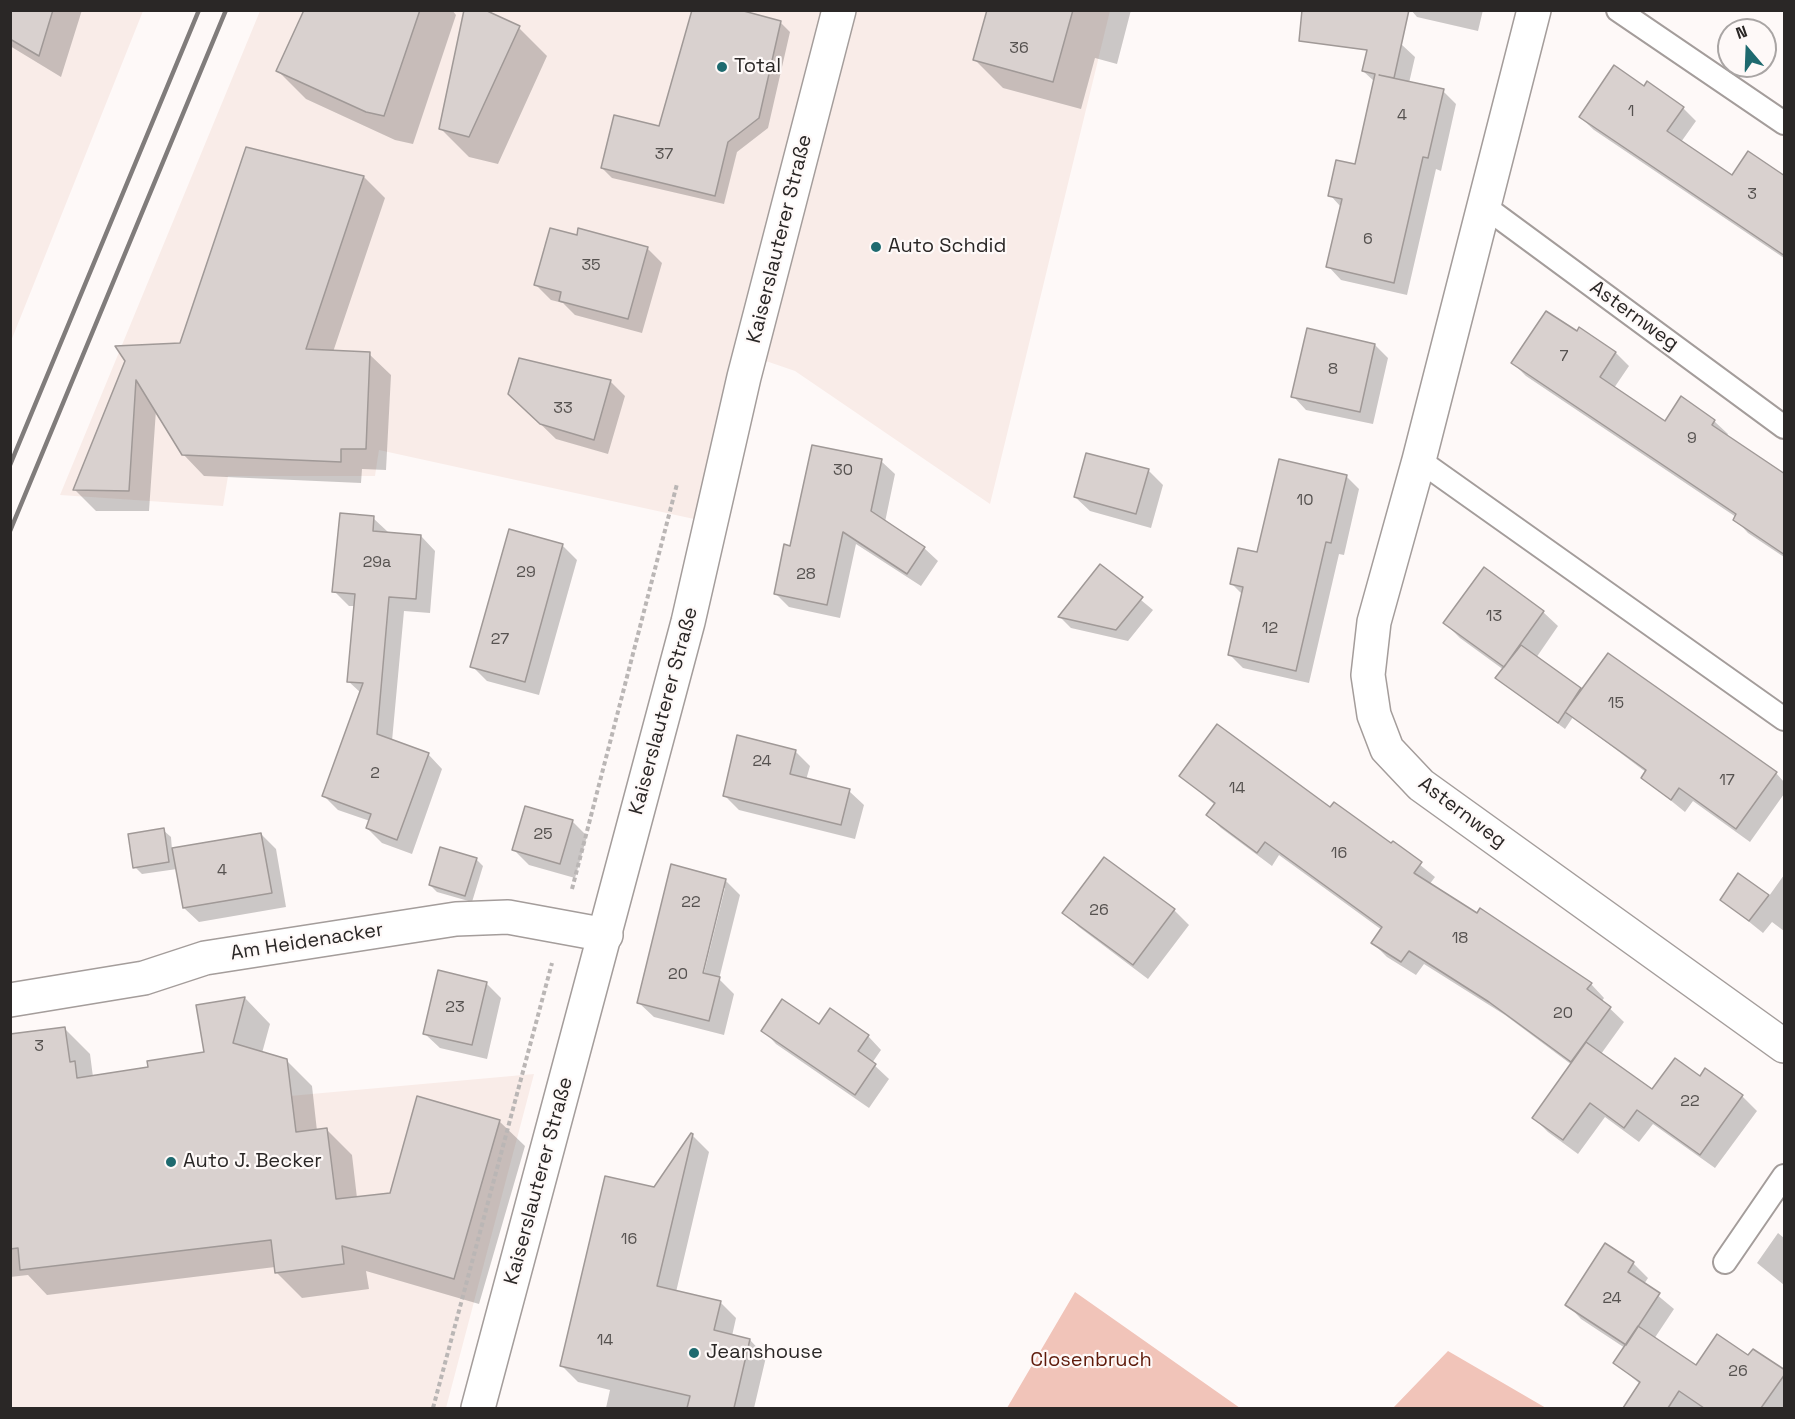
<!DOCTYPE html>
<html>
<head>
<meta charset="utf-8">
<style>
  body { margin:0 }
  #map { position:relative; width:1795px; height:1419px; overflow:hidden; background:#fef9f8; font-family:"Space Grotesk",sans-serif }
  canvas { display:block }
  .frame { position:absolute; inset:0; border:12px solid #2a2726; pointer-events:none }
  .north { position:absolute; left:1717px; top:18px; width:60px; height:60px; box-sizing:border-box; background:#fef9f8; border:2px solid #a9a5a4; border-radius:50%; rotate:341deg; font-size:16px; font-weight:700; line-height:24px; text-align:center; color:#2a2726 }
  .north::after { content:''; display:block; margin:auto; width:21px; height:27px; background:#1e6a6f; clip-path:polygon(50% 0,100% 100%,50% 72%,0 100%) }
</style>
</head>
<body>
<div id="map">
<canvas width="1795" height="1419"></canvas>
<div class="frame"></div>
<div class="north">N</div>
</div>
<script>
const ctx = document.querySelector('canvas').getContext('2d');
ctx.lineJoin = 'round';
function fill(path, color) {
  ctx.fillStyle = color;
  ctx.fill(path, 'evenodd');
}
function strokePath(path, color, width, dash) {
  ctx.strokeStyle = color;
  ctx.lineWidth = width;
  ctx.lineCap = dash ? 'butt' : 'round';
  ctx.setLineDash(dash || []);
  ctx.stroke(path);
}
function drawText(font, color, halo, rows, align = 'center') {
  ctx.font = font + ' "Space Grotesk",sans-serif';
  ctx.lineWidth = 4.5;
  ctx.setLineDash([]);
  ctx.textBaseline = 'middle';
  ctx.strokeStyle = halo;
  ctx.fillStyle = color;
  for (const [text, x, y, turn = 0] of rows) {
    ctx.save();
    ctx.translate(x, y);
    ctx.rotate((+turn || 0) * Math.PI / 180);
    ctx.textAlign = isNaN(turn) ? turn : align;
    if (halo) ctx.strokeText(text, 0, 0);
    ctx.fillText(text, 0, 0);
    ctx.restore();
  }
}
const built = new Path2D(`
  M 11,11 L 143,11 L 11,341 Z
  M 260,11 L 1110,11 L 990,504 L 795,371 L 734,350 L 694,519 L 379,450 L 375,476 L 228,476 L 223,506 L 60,495 Z
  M 534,1074 L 446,1408 L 11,1408 L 11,1121 Z`);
const green = new Path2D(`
  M 1075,1292 L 1240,1408 L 1007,1408 Z
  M 1448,1351 L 1546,1408 L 1393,1408 Z`);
const shadow = new Path2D(`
  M 10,10 L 82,10 L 61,77 L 10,46 Z
  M 306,10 L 452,10 L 456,15 L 413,144 L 395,140 L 306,99 L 278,71 Z
  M 988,10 L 1131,10 L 1117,64 L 1095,58 L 1081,109 L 1003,88 L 975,60 Z
  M 1411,10 L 1483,10 L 1478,31 L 1417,17 Z
  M 780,22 L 790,32 L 768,128 L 737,152 L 724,204 L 612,178 L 602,168 L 660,127 Z
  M 519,28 L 547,56 L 498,164 L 469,157 L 441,129 Z
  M 1401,44 L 1415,57 L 1409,83 L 1443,91 L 1456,104 L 1441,171 L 1436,169 L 1407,295 L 1341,280 L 1328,266 L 1341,207 L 1330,195 L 1356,166 L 1375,82 L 1363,71 Z
  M 1644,88 L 1683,108 L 1696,121 L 1681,142 L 1733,177 L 1784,178 L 1784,258 L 1594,130 L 1580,117 Z
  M 247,149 L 364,177 L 385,198 L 333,352 L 369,354 L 391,375 L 386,470 L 362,469 L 361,483 L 204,476 L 183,454 L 156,410 L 149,511 L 96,511 L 75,490 L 126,361 L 181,345 Z
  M 578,237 L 647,248 L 662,263 L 642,333 L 575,315 L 563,303 L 551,300 L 536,285 Z
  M 1580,329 L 1616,353 L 1629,366 L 1614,388 L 1665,423 L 1714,421 L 1728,434 L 1726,437 L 1784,476 L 1784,557 L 1748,533 L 1735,519 L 1736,517 L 1526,376 L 1513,363 L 1577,333 Z
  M 1375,345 L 1388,358 L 1373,424 L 1306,410 L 1293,396 Z
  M 610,381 L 625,396 L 608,454 L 556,439 L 525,409 Z
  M 881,461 L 895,474 L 885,522 L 924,548 L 938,561 L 921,586 L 856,544 L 840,618 L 789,607 L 775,593 L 791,547 Z
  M 1148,470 L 1163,485 L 1151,528 L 1090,511 L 1075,497 Z
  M 1346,476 L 1359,489 L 1344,555 L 1339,554 L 1309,683 L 1243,668 L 1230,655 L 1243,595 L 1231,583 L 1258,554 Z
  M 373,518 L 388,532 L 421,536 L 435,551 L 430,613 L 404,611 L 392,741 L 428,754 L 442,769 L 412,854 L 382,843 L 367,828 L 370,821 L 338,810 L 323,795 L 361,693 L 348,681 L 355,606 L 349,606 L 334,591 Z
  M 562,545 L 577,560 L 539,695 L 487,681 L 472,666 Z
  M 1100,566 L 1153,610 L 1128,641 L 1071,628 L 1060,617 Z
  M 1484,569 L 1543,612 L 1558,626 L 1536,658 L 1582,691 L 1776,773 L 1784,782 L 1784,794 L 1750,842 L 1693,801 L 1685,812 L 1643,778 L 1647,773 L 1573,717 L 1565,729 L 1497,678 L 1504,670 L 1460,638 L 1445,623 Z
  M 795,751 L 810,766 L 806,780 L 849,791 L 864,805 L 855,839 L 739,810 L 724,795 Z
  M 1181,776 L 1330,809 L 1391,845 L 1393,843 L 1435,877 L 1429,885 L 1477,915 L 1481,910 L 1547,953 L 1591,984 L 1604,998 L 1602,1001 L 1624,1022 L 1601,1054 L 1652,1091 L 1700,1078 L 1706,1070 L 1742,1096 L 1757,1111 L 1715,1168 L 1653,1124 L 1639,1142 L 1605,1117 L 1578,1154 L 1548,1132 L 1534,1118 L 1572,1065 L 1505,1015 L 1424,964 L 1416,975 L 1387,957 L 1373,943 L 1382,930 L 1279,855 L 1272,866 L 1221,828 L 1208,815 L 1215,805 Z
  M 572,821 L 587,836 L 575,878 L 529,865 L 514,850 Z
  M 163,830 L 171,837 L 172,850 L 261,834 L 276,849 L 286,907 L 199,922 L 184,908 L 177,869 L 142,874 L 135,867 Z
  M 476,859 L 483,866 L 472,902 L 437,892 L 430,885 Z
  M 1739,875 L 1769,896 L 1784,875 L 1784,931 L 1772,922 L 1763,933 L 1722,900 Z
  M 725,880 L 740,895 L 719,979 L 734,994 L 724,1035 L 654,1017 L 639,1003 ZM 722,888 L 725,888 L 702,981 L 699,980 Z
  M 1174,910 L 1189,925 L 1148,979 L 1079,927 L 1064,913 Z
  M 486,983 L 501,998 L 487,1059 L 440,1048 L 425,1034 Z
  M 245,998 L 270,1024 L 262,1053 L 286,1060 L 312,1086 L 317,1131 L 326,1129 L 352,1155 L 357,1198 L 391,1194 L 499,1121 L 525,1146 L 479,1304 L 366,1271 L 369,1289 L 302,1298 L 276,1272 L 275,1267 L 47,1295 L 28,1275 L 10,1277 L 10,1036 L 64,1028 L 90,1054 L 93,1077 L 149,1068 L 205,1054 L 198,1006 Z
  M 819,1026 L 868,1036 L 881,1050 L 872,1063 L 889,1079 L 869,1108 L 776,1044 L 763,1030 Z
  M 692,1135 L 709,1152 L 676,1292 L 720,1302 L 736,1318 L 732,1336 L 750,1340 L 766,1357 L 754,1408 L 606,1408 L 610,1390 L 578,1382 L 562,1366 L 654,1189 Z
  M 1778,1233 L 1784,1238 L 1784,1285 L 1757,1263 Z
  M 1633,1263 L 1648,1278 L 1644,1284 L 1674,1309 L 1654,1339 L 1697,1367 L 1749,1357 L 1784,1372 L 1784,1408 L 1624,1408 L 1640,1384 L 1615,1363 L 1625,1348 L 1581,1319 L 1567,1304 Z`);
const building = new Path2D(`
  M 10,10 L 53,10 L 39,56 L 10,39 Z
  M 304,10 L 420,10 L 384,116 L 366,112 L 276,71 Z
  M 464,10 L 485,10 L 520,26 L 469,137 L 439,129 Z
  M 692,10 L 740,10 L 781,21 L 759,118 L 728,142 L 715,196 L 601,168 L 614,115 L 659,126 Z
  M 987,10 L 1073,10 L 1053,82 L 973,60 Z
  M 1302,10 L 1409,10 L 1394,78 L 1379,75 L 1444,89 L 1428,158 L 1423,157 L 1394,283 L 1326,267 L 1342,199 L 1328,196 L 1336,160 L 1355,164 L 1375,74 L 1362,71 L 1367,50 L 1299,41 Z
  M 1614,65 L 1644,86 L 1647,81 L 1684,107 L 1667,131 L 1732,175 L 1748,151 L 1785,176 L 1785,256 L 1579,117 Z
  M 246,147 L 364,176 L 306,349 L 370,352 L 366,449 L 341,449 L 341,462 L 182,455 L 136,380 L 129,491 L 73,490 L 125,361 L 115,346 L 180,343 Z
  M 550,228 L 577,235 L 578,228 L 648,247 L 628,319 L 559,301 L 561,292 L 534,285 Z
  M 1546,311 L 1577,331 L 1579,327 L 1616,352 L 1600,377 L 1665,421 L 1681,396 L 1715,420 L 1712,425 L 1785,474 L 1785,555 L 1733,520 L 1736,514 L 1511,363 Z
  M 1307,328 L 1375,344 L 1360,412 L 1291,397 Z
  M 519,358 L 611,380 L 594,440 L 540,424 L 508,394 Z
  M 812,445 L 882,459 L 871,511 L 925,547 L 907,574 L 843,532 L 827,605 L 774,594 L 784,544 L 790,546 Z
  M 1086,453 L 1149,469 L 1136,514 L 1074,497 Z
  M 1279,459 L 1347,475 L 1331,543 L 1326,542 L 1296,671 L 1228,655 L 1243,587 L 1230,584 L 1238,548 L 1257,552 Z
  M 340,513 L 374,516 L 373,531 L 421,535 L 416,599 L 389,597 L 377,734 L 429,753 L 397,840 L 366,828 L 371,814 L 322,796 L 363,683 L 347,682 L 355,594 L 332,592 Z
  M 509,529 L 563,544 L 525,682 L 470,667 Z
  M 1100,564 L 1143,597 L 1116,630 L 1058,617 Z
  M 1484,567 L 1544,611 L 1504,667 L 1443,623 Z
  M 1521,645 L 1581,688 L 1558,723 L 1495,678 Z
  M 1608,653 L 1777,772 L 1736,829 L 1679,788 L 1671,800 L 1641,778 L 1646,770 L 1565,712 Z
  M 1217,724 L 1330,807 L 1334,802 L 1391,843 L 1393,841 L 1422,862 L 1414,873 L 1477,913 L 1480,908 L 1592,983 L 1587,989 L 1611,1007 L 1571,1062 L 1489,1002 L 1409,951 L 1401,962 L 1371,943 L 1382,927 L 1265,842 L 1257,853 L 1206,815 L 1215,803 L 1179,776 Z
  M 737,735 L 796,750 L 790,774 L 850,789 L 841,825 L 723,796 Z
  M 525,806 L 573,820 L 560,864 L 512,850 Z
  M 164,828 L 169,862 L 133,868 L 128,834 Z
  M 261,833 L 272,893 L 183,908 L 172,848 Z
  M 440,847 L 477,858 L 465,896 L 429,885 Z
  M 1104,857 L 1175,909 L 1133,965 L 1062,913 Z
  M 671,864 L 726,879 L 703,973 L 720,977 L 709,1021 L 637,1003 Z
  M 1738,873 L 1769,895 L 1749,921 L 1720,900 Z
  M 438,970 L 487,982 L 472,1045 L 423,1034 Z
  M 245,997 L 233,1043 L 287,1059 L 296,1132 L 327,1128 L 336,1199 L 390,1193 L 417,1096 L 500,1120 L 454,1279 L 342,1246 L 344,1264 L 275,1273 L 271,1240 L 20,1270 L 18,1248 L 10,1249 L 10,1034 L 65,1027 L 70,1062 L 75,1061 L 77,1078 L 148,1067 L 147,1061 L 204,1052 L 196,1005 Z
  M 782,999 L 819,1024 L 830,1008 L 869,1035 L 858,1051 L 876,1064 L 855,1095 L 761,1031 Z
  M 1586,1042 L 1652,1089 L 1675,1058 L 1700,1076 L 1705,1068 L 1743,1095 L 1700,1155 L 1637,1110 L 1624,1128 L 1590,1103 L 1563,1140 L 1532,1118 Z
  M 691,1133 L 693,1134 L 657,1286 L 721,1301 L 714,1330 L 750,1339 L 734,1408 L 687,1408 L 690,1396 L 560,1366 L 605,1176 L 654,1187 Z
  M 1605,1243 L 1634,1262 L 1628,1272 L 1660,1293 L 1626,1345 L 1565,1305 Z
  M 1638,1326 L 1696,1365 L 1717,1334 L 1748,1355 L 1753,1349 L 1785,1370 L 1785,1374 L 1761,1408 L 1704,1408 L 1679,1391 L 1668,1408 L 1623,1408 L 1640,1382 L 1613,1363 Z`);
const path = new Path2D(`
  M 572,889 L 677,484
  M 433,1408 L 552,963`);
const lane = new Path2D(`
  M 1618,10 L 1784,123
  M 1484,206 L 1784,427
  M 1419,460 L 1784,719
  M 1725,1262 L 1784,1176`);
const street = new Path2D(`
  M 1534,10 L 1419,460 L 1374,622 L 1368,675 L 1374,715 L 1387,749 L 1421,785 L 1784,1046
  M 10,1000 L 144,978 L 205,958 L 456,919 L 508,917 L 606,935`);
const secondary = new Path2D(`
  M 478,1408 L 688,622 L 744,377 L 839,10`);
const rail = new Path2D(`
  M 10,465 L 199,10
  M 10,531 L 226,10`);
const markers = [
  [722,67,6,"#1e6a6f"],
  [876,247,6,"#1e6a6f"],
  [171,1162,6,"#1e6a6f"],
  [694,1353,6,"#1e6a6f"]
];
const numberNames = [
  ["36",1019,49],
  ["1",1631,112],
  ["4",1402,116],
  ["37",664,155],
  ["3",1752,195],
  ["6",1368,240],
  ["35",591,266],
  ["7",1564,357],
  ["8",1333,370],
  ["33",563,409],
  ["9",1692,439],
  ["30",843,471],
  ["10",1305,501],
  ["29a",377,563],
  ["29",526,573],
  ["28",806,575],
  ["13",1494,617],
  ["12",1270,629],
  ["27",500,640],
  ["15",1616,704],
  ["24",762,762],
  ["2",375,774],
  ["17",1727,781],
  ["14",1237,789],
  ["25",543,835],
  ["16",1339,854],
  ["4",222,871],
  ["22",691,903],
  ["26",1099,911],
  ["18",1460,939],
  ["20",678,975],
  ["23",455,1008],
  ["20",1563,1014],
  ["3",39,1047],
  ["22",1690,1102],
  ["16",629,1240],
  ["24",1612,1299],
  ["14",605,1341],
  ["26",1738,1372]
];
const poiNames = [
  ["Total",734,67],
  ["Auto Schdid",888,247],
  ["Auto J. Becker",183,1162],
  ["Jeanshouse",706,1353]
];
const streetNames = [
  ["Kaiserslauterer Straße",780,239,-76],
  ["Asternweg",1634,316,36],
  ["Kaiserslauterer Straße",664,711,-75],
  ["Asternweg",1462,813,37],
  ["Am Heidenacker",307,942,-9],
  ["Kaiserslauterer Straße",539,1181,-75]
];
const parkNames = [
  ["Closenbruch",1091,1361]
];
fill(built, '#f9ece8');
fill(green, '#f1c4b9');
fill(shadow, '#0003');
fill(building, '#d9d1cf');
strokePath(building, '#a09997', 1.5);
strokePath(lane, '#a49d9b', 26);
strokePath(street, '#a49d9b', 36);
strokePath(secondary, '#a49d9b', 36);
strokePath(path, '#bab6b5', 4, [4.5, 3]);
strokePath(lane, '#fff', 22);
strokePath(street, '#fff', 33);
strokePath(secondary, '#fff', 33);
strokePath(rail, '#807c7b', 4.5);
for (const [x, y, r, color] of markers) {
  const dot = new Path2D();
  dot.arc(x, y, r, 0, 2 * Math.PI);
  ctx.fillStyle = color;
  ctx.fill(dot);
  strokePath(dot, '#fef9f8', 2);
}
drawText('16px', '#565250', null, numberNames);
drawText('20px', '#2a2726', '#fef9f8', poiNames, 'left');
drawText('20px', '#2a2726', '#fef9f8', streetNames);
drawText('20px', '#5f1a0a', '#fef9f8', parkNames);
</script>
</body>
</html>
